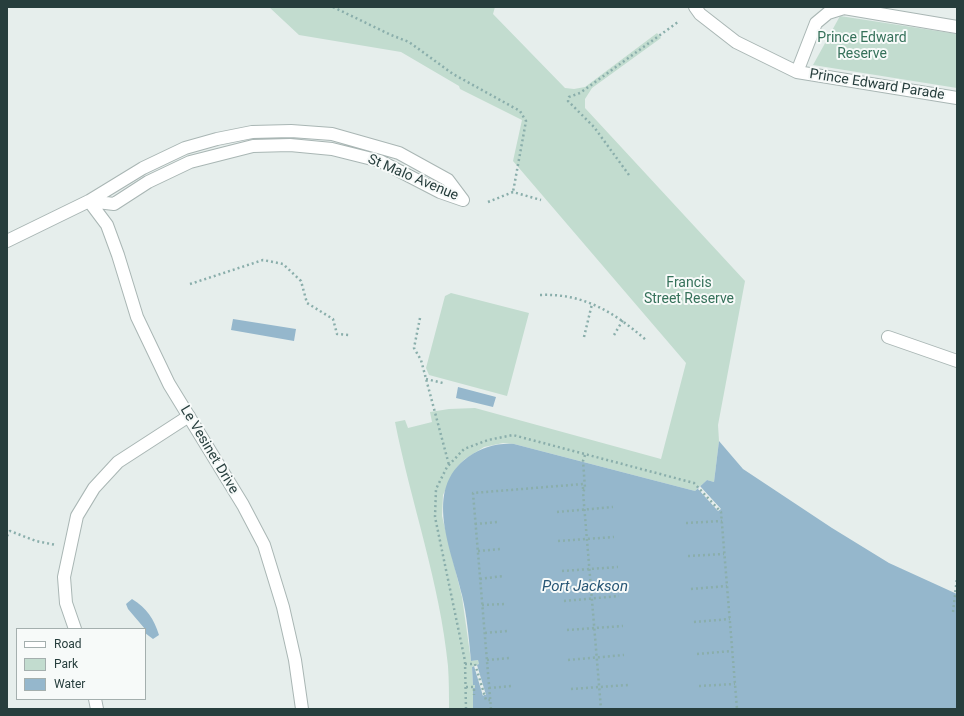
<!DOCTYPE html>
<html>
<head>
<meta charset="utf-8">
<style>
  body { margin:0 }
  #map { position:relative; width:964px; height:716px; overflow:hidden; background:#e6eeec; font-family:Roboto,sans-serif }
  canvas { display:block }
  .frame { position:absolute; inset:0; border:8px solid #273e3d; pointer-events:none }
  .legend { position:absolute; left:16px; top:628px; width:130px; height:72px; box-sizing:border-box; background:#f7faf9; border:1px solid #a4afae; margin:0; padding:5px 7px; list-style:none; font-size:12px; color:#273e3d }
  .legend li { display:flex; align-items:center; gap:8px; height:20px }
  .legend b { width:20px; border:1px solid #a4afae }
</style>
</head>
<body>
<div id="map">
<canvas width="964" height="716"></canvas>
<div class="frame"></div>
<ul class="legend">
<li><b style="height:5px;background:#fff"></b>Road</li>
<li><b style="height:11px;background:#c2dccf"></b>Park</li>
<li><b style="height:11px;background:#95b7cc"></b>Water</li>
</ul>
</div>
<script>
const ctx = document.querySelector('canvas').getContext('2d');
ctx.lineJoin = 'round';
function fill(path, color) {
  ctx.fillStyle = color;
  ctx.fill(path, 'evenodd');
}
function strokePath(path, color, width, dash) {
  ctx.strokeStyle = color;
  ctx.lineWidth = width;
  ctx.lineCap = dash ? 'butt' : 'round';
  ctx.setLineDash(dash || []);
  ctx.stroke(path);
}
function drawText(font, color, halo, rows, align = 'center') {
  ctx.font = font + ' Roboto,sans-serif';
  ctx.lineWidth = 4;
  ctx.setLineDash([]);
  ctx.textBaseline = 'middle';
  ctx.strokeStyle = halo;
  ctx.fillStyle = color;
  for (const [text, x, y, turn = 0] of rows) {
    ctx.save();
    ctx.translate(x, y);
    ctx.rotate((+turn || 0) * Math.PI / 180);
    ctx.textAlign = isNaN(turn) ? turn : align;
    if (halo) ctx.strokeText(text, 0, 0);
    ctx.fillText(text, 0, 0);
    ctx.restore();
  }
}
const green = new Path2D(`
  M 269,7 L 495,7 L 493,14 L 565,88 L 574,89 L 585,87 L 657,33 L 661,38 L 592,88 L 585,99 L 585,108 L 745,281 L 718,425 L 719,441 L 714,482 L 707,480 L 695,491 L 514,444 L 503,443 L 484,447 L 465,459 L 457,467 L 443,495 L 442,516 L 462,597 L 471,661 L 478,660 L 479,664 L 472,667 L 473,685 L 475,685 L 475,688 L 473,688 L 473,709 L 449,709 C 449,695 449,680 448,666 C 440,583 411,503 395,422 L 405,420 L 408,428 L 432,422 L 430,412 L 449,409 L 475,408 L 661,459 L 686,363 L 513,161 L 522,120 L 460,89 L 459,86 L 401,52 L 299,35 Z
  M 840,16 L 957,34 L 957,88 L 813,65 Z
  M 451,293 L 529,313 L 507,396 L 429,375 L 426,368 L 445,296 Z`);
const water = new Path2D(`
  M 233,319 L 296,329 L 294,341 L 231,330 Z
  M 458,387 L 496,397 L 493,407 L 456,398 Z
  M 719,441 L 743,469 L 832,528 L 889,563 L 957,594 L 957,709 L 473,709 L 473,688 L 475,688 L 475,685 L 473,685 L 472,667 L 479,664 L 478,660 L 471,661 C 469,639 467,616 462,595 C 452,550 422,490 468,457 C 483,447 497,443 514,444 L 695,491 L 707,480 L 714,482 Z
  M 132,599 C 147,608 154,619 159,635 L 153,639 L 145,633 L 145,629 L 128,609 L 126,604 Z`);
const pier = new Path2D(`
  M 700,486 L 721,509 L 718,511 L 698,489 Z
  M 475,665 L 477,665 L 486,695 L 484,695 L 483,696 L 474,666 Z`);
const path = new Path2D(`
  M 333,7 L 391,35 L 409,42 L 453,74 L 520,111 L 526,121 L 513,192
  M 629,175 L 594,127 L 568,101 L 569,97 L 580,93 L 678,22
  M 488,202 L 513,192 L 541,200
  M 190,284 L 263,260 L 283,264 L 301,281 L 307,303 L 333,319 L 337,334 L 349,335
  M 540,295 C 583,293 614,312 646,340
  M 420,318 L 414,348 L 421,360 L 449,465
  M 614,335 L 623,320
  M 584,337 L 592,304
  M 426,379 L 443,383
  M 585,455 L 583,461 L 585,488 L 583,492 L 601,709
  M 557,512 L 613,507
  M 686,523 L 722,521
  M 475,524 L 498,522
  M 7,536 L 10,531 L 36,541 L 56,545
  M 558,541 L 614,537
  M 478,551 L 501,549
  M 688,556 L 724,554
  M 562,571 L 618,567
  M 480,579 L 503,576
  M 691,589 L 727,586
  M 564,601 L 619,596
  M 482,605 L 505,604
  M 953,612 L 957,578
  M 694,622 L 730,619
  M 567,630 L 623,626
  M 485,633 L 507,631
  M 697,654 L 732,651
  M 487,660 L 510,658
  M 568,660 L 624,655
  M 465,664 L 475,664 L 486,700 L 490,700
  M 699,686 L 735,684
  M 466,687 L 474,687 L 474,695
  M 489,688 L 512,686
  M 571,689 L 628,685
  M 466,709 L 465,661 L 435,517 L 436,489 L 447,467 L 464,449 L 488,440 L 513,435 L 694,483 L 721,512 L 737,709
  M 491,709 L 473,493 L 583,484 L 583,492`);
const street = new Path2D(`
  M 695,7 L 700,14 L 736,42 L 797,72 L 957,98
  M 797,72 L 816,23 L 828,13 L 844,8 L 957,27
  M 89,201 L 107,225 L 118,255 L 137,317 L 169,384 L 243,505 L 264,545 L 283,607 L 295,660 L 302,709
  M 89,201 L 114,204 L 148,182 L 190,162 L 253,146 L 290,145 L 332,149 L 380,161 L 440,192 L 463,200
  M 7,241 L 89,201 L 143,168 L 185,148 L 217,139 L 252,132 L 291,131 L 332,134 L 399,153 L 448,180 L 463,200
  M 888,337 L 957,361
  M 75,629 L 66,603 L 64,577 L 77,516 L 94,488 L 118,462 L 189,416
  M 95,699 L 97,709`);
const parkNames = [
  ["Prince Edward",862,38],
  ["Reserve",862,54],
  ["Francis",689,283],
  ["Street Reserve",689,299]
];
const streetNames = [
  ["Prince Edward Parade",877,85,9],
  ["St Malo Avenue",413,178,23],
  ["Le Vesinet Drive",209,450,59]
];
const waterNames = [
  ["Port Jackson",585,587]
];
fill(green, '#c2dccf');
fill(water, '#95b7cc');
fill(pier, '#e6eeec');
strokePath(street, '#a9b6b4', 14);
strokePath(path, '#8aaeab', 2.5, [2, 3]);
strokePath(street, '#fff', 12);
drawText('14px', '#35715a', '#f7faf9', parkNames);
drawText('14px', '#273e3d', '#f7faf9', streetNames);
drawText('italic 15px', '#275675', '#f7faf9', waterNames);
</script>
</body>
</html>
